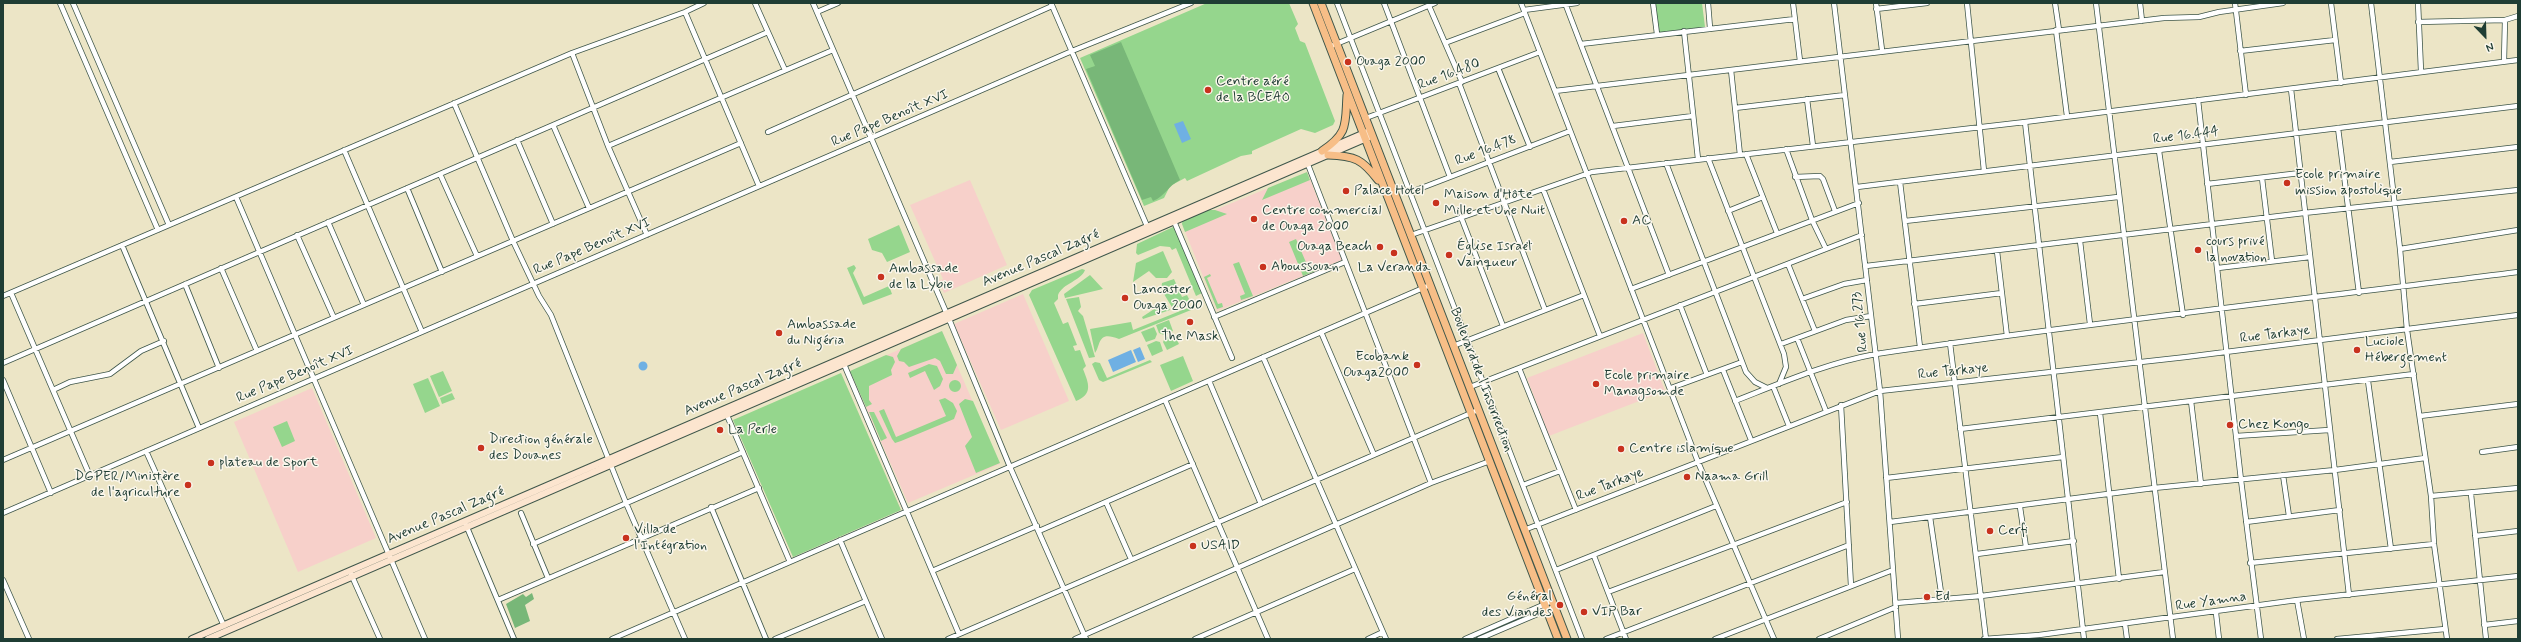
<!DOCTYPE html>
<html>
<head>
<meta charset="utf-8">
<style>
  body { margin:0 }
  #map { position:relative; width:2521px; height:642px; overflow:hidden; background:#ece5c6; font-family:Mynerve,sans-serif }
  canvas { display:block }
  .frame { position:absolute; inset:0; border:4px solid #1f3d34; pointer-events:none }
  .north { position:absolute; left:2465px; top:16px; width:40px; height:40px; -webkit-text-stroke:3px #fbf7ec; paint-order:stroke; rotate:157deg; font-size:11px; font-weight:700; line-height:16px; text-align:center; color:#1f3d34 }
  .north::after { content:''; display:block; margin:auto; width:14px; height:18px; background:#1f3d34; clip-path:polygon(50% 0,100% 100%,50% 72%,0 100%) }
</style>
</head>
<body>
<div id="map">
<canvas width="2521" height="642"></canvas>
<div class="frame"></div>
<div class="north">N</div>
</div>
<script>
const ctx = document.querySelector('canvas').getContext('2d');
ctx.lineJoin = 'round';
function fill(path, color) {
  ctx.fillStyle = color;
  ctx.fill(path, 'evenodd');
}
function strokePath(path, color, width, dash) {
  ctx.strokeStyle = color;
  ctx.lineWidth = width;
  ctx.lineCap = dash ? 'butt' : 'round';
  ctx.setLineDash(dash || []);
  ctx.stroke(path);
}
function drawText(font, color, halo, rows, align = 'center') {
  ctx.font = font + ' Mynerve,sans-serif';
  ctx.lineWidth = 3;
  ctx.setLineDash([]);
  ctx.textBaseline = 'middle';
  ctx.strokeStyle = halo;
  ctx.fillStyle = color;
  for (const [text, x, y, turn = 0] of rows) {
    ctx.save();
    ctx.translate(x, y);
    ctx.rotate((+turn || 0) * Math.PI / 180);
    ctx.textAlign = isNaN(turn) ? turn : align;
    if (halo) ctx.strokeText(text, 0, 0);
    ctx.fillText(text, 0, 0);
    ctx.restore();
  }
}
const built = new Path2D(`
  M 1307,172 L 1342,260 L 1217,311 L 1182,224 L 1184,210 L 1215,210 Z
  M 970,180 L 1007,265 L 944,293 L 939,281 L 943,279 L 910,205 Z
  M 1023,294 L 1069,401 L 1001,430 L 954,324 Z
  M 942,331 L 1000,464 L 908,503 L 850,371 Z
  M 1643,333 L 1665,391 L 1549,436 L 1527,378 Z
  M 312,388 L 376,538 L 298,572 L 234,422 Z`);
const green = new Path2D(`
  M 1207,3 L 1289,3 L 1298,24 L 1295,28 L 1300,41 L 1305,43 L 1335,121 L 1333,125 L 1315,133 L 1301,129 L 1252,151 L 1252,154 L 1241,156 L 1187,181 L 1185,178 L 1170,186 L 1164,198 L 1144,206 L 1080,58 Z
  M 1655,3 L 1702,3 L 1705,27 L 1659,33 Z
  M 1307,172 L 1310,180 L 1262,200 L 1268,188 Z
  M 1184,210 L 1215,210 L 1227,214 L 1185,232 L 1182,224 Z
  M 899,225 L 910,252 L 887,262 L 882,253 L 872,250 L 868,239 Z
  M 1173,227 L 1176,228 L 1202,293 L 1196,296 L 1176,248 L 1172,250 L 1170,247 L 1160,246 L 1138,255 L 1136,253 L 1137,244 Z
  M 1296,239 L 1308,267 L 1313,265 L 1315,271 L 1303,276 L 1289,242 Z
  M 1163,251 L 1172,272 L 1167,278 L 1156,278 L 1149,271 L 1133,282 L 1136,263 Z
  M 1239,262 L 1253,296 L 1241,300 L 1240,296 L 1245,294 L 1233,264 Z
  M 854,265 L 856,268 L 853,273 L 864,297 L 889,286 L 892,294 L 863,305 L 847,268 Z
  M 1082,269 L 1085,270 C 1081,281 1063,283 1058,295 L 1058,299 L 1054,303 L 1063,324 L 1068,322 L 1077,345 L 1073,346 L 1075,351 L 1080,350 L 1086,366 L 1083,369 C 1089,384 1093,394 1076,401 L 1029,295 L 1032,290 Z
  M 1210,274 L 1211,276 L 1207,278 L 1218,304 L 1222,303 L 1223,307 L 1217,309 L 1204,277 Z
  M 1090,275 L 1103,289 L 1065,298 L 1064,294 Z
  M 1174,279 L 1182,297 L 1187,295 L 1189,299 L 1187,302 L 1173,309 L 1161,289 L 1162,283 Z
  M 1079,297 L 1081,307 L 1078,311 L 1083,316 L 1095,357 L 1089,358 L 1066,299 Z
  M 1165,302 L 1170,310 L 1143,319 L 1142,317 Z
  M 1195,305 L 1196,308 L 1119,339 C 1097,330 1101,345 1095,353 L 1090,329 L 1131,322 L 1133,330 Z
  M 1169,320 L 1173,331 L 1164,335 L 1159,333 L 1156,325 Z
  M 1154,327 L 1157,334 L 1155,339 L 1146,342 L 1141,332 Z
  M 942,331 L 957,365 L 953,374 L 946,374 L 940,361 L 935,358 L 909,367 L 904,362 L 899,361 L 897,356 L 901,349 Z
  M 1174,334 L 1179,344 L 1167,350 L 1163,342 L 1165,338 Z
  M 1156,341 L 1160,342 L 1163,351 L 1152,356 L 1147,345 Z
  M 886,355 L 893,357 L 895,362 L 891,370 L 892,375 L 869,386 L 869,400 L 872,404 L 866,407 L 850,371 Z
  M 1183,356 L 1193,381 L 1171,391 L 1160,365 Z
  M 1150,360 L 1152,362 L 1103,382 L 1099,380 L 1092,364 L 1095,362 L 1100,363 L 1107,378 Z
  M 929,364 L 937,366 L 943,379 L 940,386 L 934,390 L 925,371 L 910,378 L 908,373 Z
  M 443,371 L 452,391 L 439,397 L 430,376 Z
  M 841,373 L 901,510 L 793,557 L 733,420 Z
  M 428,378 L 440,406 L 425,413 L 413,384 Z
  M949 386a6 6 0 1 1 12 0a6 6 0 1 1-12 0Z
  M 452,393 L 455,399 L 442,404 L 440,398 Z
  M 945,398 L 953,403 L 957,411 L 954,419 L 901,441 L 895,443 L 892,439 L 879,411 L 884,409 L 896,437 L 946,416 L 939,400 Z
  M 965,399 L 973,401 L 1000,463 L 976,473 L 965,446 L 972,437 L 959,404 Z
  M 869,412 L 874,412 L 887,438 L 881,441 Z
  M 287,421 L 295,441 L 282,447 L 273,427 Z
  M206.5 463a4.5 4.5 0 1 1 9 0a4.5 4.5 0 1 1-9 0Z`);
const forest = new Path2D(`
  M 1121,42 L 1180,180 C 1168,186 1165,196 1153,201 L 1151,197 L 1142,200 L 1086,69 L 1095,66 L 1090,55 Z
  M 532,593 L 534,599 L 525,605 L 530,621 L 515,628 L 506,604 L 523,594 L 526,597 Z`);
const water = new Path2D(`
  M 1183,121 L 1191,139 L 1182,143 L 1174,124 Z
  M 1140,347 L 1145,359 L 1138,362 L 1133,350 Z
  M 1131,350 L 1136,362 L 1113,372 L 1108,360 Z
  M638.5 366a4.5 4.5 0 1 1 9 0a4.5 4.5 0 1 1-9 0Z`);
const street = new Path2D(`
  M 60,3 L 158,230
  M 73,3 L 169,225
  M 755,3 L 785,70
  M 813,3 L 949,319 L 1010,467 L 1086,639
  M 1051,3 L 1147,226
  M 1337,3 L 1582,639
  M 1384,3 L 1450,177
  M 1521,3 L 1698,462 L 1774,639
  M 1565,3 L 1669,275
  M 1653,3 L 1657,34
  M 1708,3 L 1710,28
  M 1793,3 L 1800,61
  M 1834,3 L 1880,391 L 1898,639
  M 1876,3 L 1882,50
  M 1967,3 L 1984,171
  M 2055,3 L 2059,30
  M 2096,3 L 2173,639
  M 2140,3 L 2142,21
  M 2235,3 L 2246,95
  M 2331,3 L 2341,83
  M 2371,3 L 2400,249 L 2407,330 L 2431,496 L 2434,544 L 2447,639
  M 2418,3 L 2421,71
  M 1429,6 L 1462,82
  M 1876,9 L 1927,3
  M 1524,10 L 1577,3
  M 685,12 L 759,186
  M 817,12 L 838,3
  M 2418,22 L 2505,20 L 2518,16
  M 2056,30 L 2067,116
  M 1684,31 L 1698,159
  M 1445,43 L 1525,13
  M 1581,44 L 1795,19
  M 1329,47 L 1435,3
  M 2240,51 L 2335,40
  M 572,53 L 608,146 L 647,235
  M 2504,61 L 2505,20
  M 1498,68 L 1530,147
  M 1731,70 L 1740,155
  M 1459,83 L 1545,310
  M 2291,89 L 2349,595
  M 1555,91 L 2164,18 L 2199,17 L 2219,12 L 2283,3
  M 1807,99 L 1813,146
  M 2198,100 L 2241,480 L 2261,639
  M 454,103 L 513,241 L 539,296 L 551,315 L 626,503 L 685,639
  M 1735,108 L 1845,95
  M 1366,118 L 1540,52
  M 2025,122 L 2084,639
  M 553,125 L 589,208
  M 1613,126 L 1693,116
  M 2338,128 L 2359,293
  M 768,132 L 1052,6
  M 517,140 L 553,224
  M 608,146 L 833,50
  M 1786,149 L 1812,220 L 1826,249
  M 344,150 L 422,332
  M 2159,151 L 2183,315
  M 1746,154 L 1777,233
  M 1708,158 L 1784,354 L 1786,367 L 1779,384
  M 1307,162 L 1431,483
  M 2390,162 L 2518,147
  M 1666,163 L 1746,372 L 1755,382 L 1767,388
  M 440,174 L 477,256
  M 1795,177 L 1820,176 L 1823,179 L 1835,211
  M 2262,178 L 2272,261
  M 1900,182 L 1920,347
  M 2207,184 L 2300,173
  M 1857,187 L 2518,106
  M 407,188 L 442,272
  M 1543,189 L 1600,336
  M 1411,192 L 1570,131
  M 236,197 L 425,639
  M 1728,211 L 1763,197
  M 1461,217 L 1503,326
  M 1173,219 L 1232,358
  M 1905,221 L 2118,197
  M 328,222 L 364,305
  M 297,235 L 334,318
  M 1411,235 L 1592,172 L 2025,122 L 2518,60
  M 2080,241 L 2090,324
  M 122,245 L 199,428
  M 2400,249 L 2518,230
  M 1997,251 L 2007,336
  M 1788,264 L 1815,331
  M 1866,266 L 2304,213 L 2518,190
  M 221,268 L 257,351
  M 2218,268 L 2310,257
  M 185,284 L 219,368
  M 1631,289 L 1859,203
  M 11,293 L 90,476
  M 3,296 L 572,53 L 685,12 L 704,3
  M 1802,299 L 1844,284 L 1867,280
  M 1914,304 L 2002,293
  M 1680,305 L 1707,375
  M 1214,317 L 1345,262
  M 1321,332 L 1374,455
  M 1797,338 L 1826,411
  M 1950,343 L 1986,639
  M 1781,344 L 1846,320 L 1871,316
  M 1453,346 L 1584,295
  M 1263,357 L 1386,639
  M 843,362 L 959,634
  M 3,363 L 768,32
  M 1519,368 L 1576,510
  M 1723,370 L 1751,440
  M 3,380 L 51,493
  M 1209,381 L 1261,504
  M 2368,381 L 2391,549
  M 1773,386 L 1789,426
  M 1470,387 L 1862,235
  M 1671,388 L 1742,362
  M 53,390 L 70,382 L 110,374 L 141,351 L 164,341
  M 1165,400 L 1268,639
  M 1735,401 C 1781,383 1827,363 1876,354 C 2089,323 2304,299 2518,272
  M 2191,401 L 2201,484
  M 1841,405 L 1851,586
  M 726,413 L 790,562
  M 2100,413 L 2119,579
  M 2420,416 L 2518,404
  M 1960,429 L 2414,374
  M 2236,436 L 2329,430
  M 146,451 L 224,626
  M 2482,452 L 2518,447
  M 3,460 L 741,143
  M 2283,475 L 2289,516
  M 1886,478 L 2063,457
  M 1523,485 L 1560,471
  M 2471,494 L 2486,639
  M 2431,496 L 2518,488
  M 1106,502 L 1131,559
  M 711,507 L 766,639
  M 2020,507 L 2026,547
  M 3,513 L 1072,51 L 1191,3
  M 521,513 L 548,578
  M 1930,517 L 1942,599
  M 1890,522 L 2154,488 L 2335,470 L 2425,458
  M 2246,522 L 2340,510
  M 466,525 L 514,639
  M 1524,530 L 1880,391 L 2186,357 L 2518,315
  M 1039,531 L 1193,464
  M 2475,536 L 2518,531
  M 840,540 L 882,639
  M 533,544 L 743,452
  M 1977,554 L 2074,541
  M 1594,556 L 1626,639
  M 2250,563 L 2434,544
  M 1556,570 L 1716,506
  M 932,571 L 1037,526
  M 351,574 L 380,639
  M 3,580 L 29,639
  M 1608,592 L 1847,502
  M 498,600 L 759,488
  M 2297,600 L 2304,639
  M 1896,603 L 1981,596 L 2164,572
  M 2216,613 L 2219,639
  M 2125,624 L 2127,639
  M 2484,625 L 2518,621
  M 612,639 L 1430,285
  M 775,639 L 866,601
  M 948,639 L 1478,410
  M 1075,639 L 1431,483 L 1490,461
  M 1195,639 L 1355,569
  M 1368,639 L 1383,632
  M 1465,639 L 1552,601
  M 1479,639 L 1554,607
  M 1606,639 L 1849,545
  M 1715,639 L 1893,570
  M 1819,639 L 1896,607
  M 1984,639 L 2039,635 L 2297,600 L 2518,576
  M 2337,639 L 2445,629`);
const secondary = new Path2D(`
  M 192,639 L 1367,132
  M 208,639 L 1369,137`);
const primary = new Path2D(`
  M 1313,3 L 1558,639
  M 1321,3 L 1567,639
  M 1322,151 C 1349,133 1345,124 1347,95
  M 1328,155 C 1355,156 1362,159 1378,180`);
const markers = [
  [1348,62,4,"#c8321e"],
  [1208,90,4,"#c8321e"],
  [2287,183,4,"#c8321e"],
  [1346,191,4,"#c8321e"],
  [1436,203,4,"#c8321e"],
  [1254,219,4,"#c8321e"],
  [1624,221,4,"#c8321e"],
  [1380,247,4,"#c8321e"],
  [2198,250,4,"#c8321e"],
  [1394,253,4,"#c8321e"],
  [1449,255,4,"#c8321e"],
  [1263,267,4,"#c8321e"],
  [881,277,4,"#c8321e"],
  [1125,298,4,"#c8321e"],
  [1190,322,4,"#c8321e"],
  [779,333,4,"#c8321e"],
  [2357,350,4,"#c8321e"],
  [1417,365,4,"#c8321e"],
  [1596,384,4,"#c8321e"],
  [2230,425,4,"#c8321e"],
  [720,430,4,"#c8321e"],
  [481,448,4,"#c8321e"],
  [1621,449,4,"#c8321e"],
  [211,463,4,"#c8321e"],
  [1687,477,4,"#c8321e"],
  [188,485,4,"#c8321e"],
  [1990,531,4,"#c8321e"],
  [626,538,4,"#c8321e"],
  [1193,546,4,"#c8321e"],
  [1927,597,4,"#c8321e"],
  [1560,605,4,"#c8321e"],
  [1584,612,4,"#c8321e"]
];
const poiNames = [
  ["Ouaga 2000",1356,62],
  ["Centre aéré",1216,82],
  ["de la BCEAO",1216,98],
  ["Ecole primaire",2295,175],
  ["mission apostolique",2295,191],
  ["Palace Hotel",1354,191],
  ["Maison d'Hôte",1444,195],
  ["Mille et Une Nuit",1444,211],
  ["Centre commercial",1262,211],
  ["de Ouaga 2000",1262,227],
  ["AC",1632,221],
  ["cours privé",2206,242],
  ["la novation",2206,258],
  ["Ouaga Beach",1372,247,"right"],
  ["Église Israël",1457,247],
  ["Vainqueur",1457,263],
  ["Aboussouan",1271,267],
  ["La Veranda",1394,268,"center"],
  ["Ambassade",889,269],
  ["de la Lybie",889,285],
  ["Lancaster",1133,290],
  ["Ouaga 2000",1133,306],
  ["Ambassade",787,325],
  ["du Nigéria",787,341],
  ["The Mask",1190,337,"center"],
  ["Luciole",2365,342],
  ["Hébergement",2365,358],
  ["Ecobank",1409,357,"right"],
  ["Ouaga2000",1409,373,"right"],
  ["Ecole primaire",1604,376],
  ["Managsomde",1604,392],
  ["Chez Kongo",2238,425],
  ["La Perle",728,430],
  ["Direction générale",489,440],
  ["des Douanes",489,456],
  ["Centre islamique",1629,449],
  ["plateau de Sport",219,463],
  ["DGPER/Ministère",180,477,"right"],
  ["de l'agriculture",180,493,"right"],
  ["Naama Grill",1695,477],
  ["Villa de",634,530],
  ["l'Intégration",634,546],
  ["Cerfi",1998,531],
  ["USAID",1201,546],
  ["Général",1552,597,"right"],
  ["des Viandes",1552,613,"right"],
  ["Ed",1935,597],
  ["VIP Bar",1592,612]
];
const streetNames = [
  ["Rue 16.480",1449,75,-21],
  ["Rue Pape Benoît XVI",890,119,-23],
  ["Rue 16.444",2186,136,-7],
  ["Rue 16.478",1486,151,-21],
  ["Rue Pape Benoît XVI",592,247,-23],
  ["Avenue Pascal Zagré",1041,259,-23],
  ["Rue 16.273",1861,322,-96],
  ["Rue Tarkaye",2275,335,-7],
  ["Rue Tarkaye",1953,372,-6],
  ["Rue Pape Benoît XVI",295,375,-23],
  ["Boulevard de l'Insurrection",1481,380,69],
  ["Avenue Pascal Zagré",743,388,-23],
  ["Rue Tarkaye",1610,485,-21],
  ["Avenue Pascal Zagré",446,516,-23],
  ["Rue Yamna",2211,602,-8]
];
fill(built, '#f7d0ca');
fill(green, '#95d68d');
fill(forest, '#78b778');
fill(water, '#6fb0e3');
strokePath(street, '#3e564a', 6);
strokePath(secondary, '#3e564a', 8);
strokePath(primary, '#3e564a', 9);
strokePath(street, '#fff', 4.5);
strokePath(secondary, '#fce5cf', 6);
strokePath(primary, '#f7be87', 7);
for (const [x, y, r, color] of markers) {
  const dot = new Path2D();
  dot.arc(x, y, r, 0, 2 * Math.PI);
  ctx.fillStyle = color;
  ctx.fill(dot);
  strokePath(dot, '#fbf7ec', 1.5);
}
drawText('14px', '#1f3d34', '#fbf7ec', poiNames, 'left');
drawText('14px', '#1f3d34', '#fbf7ec', streetNames);
</script>
</body>
</html>
